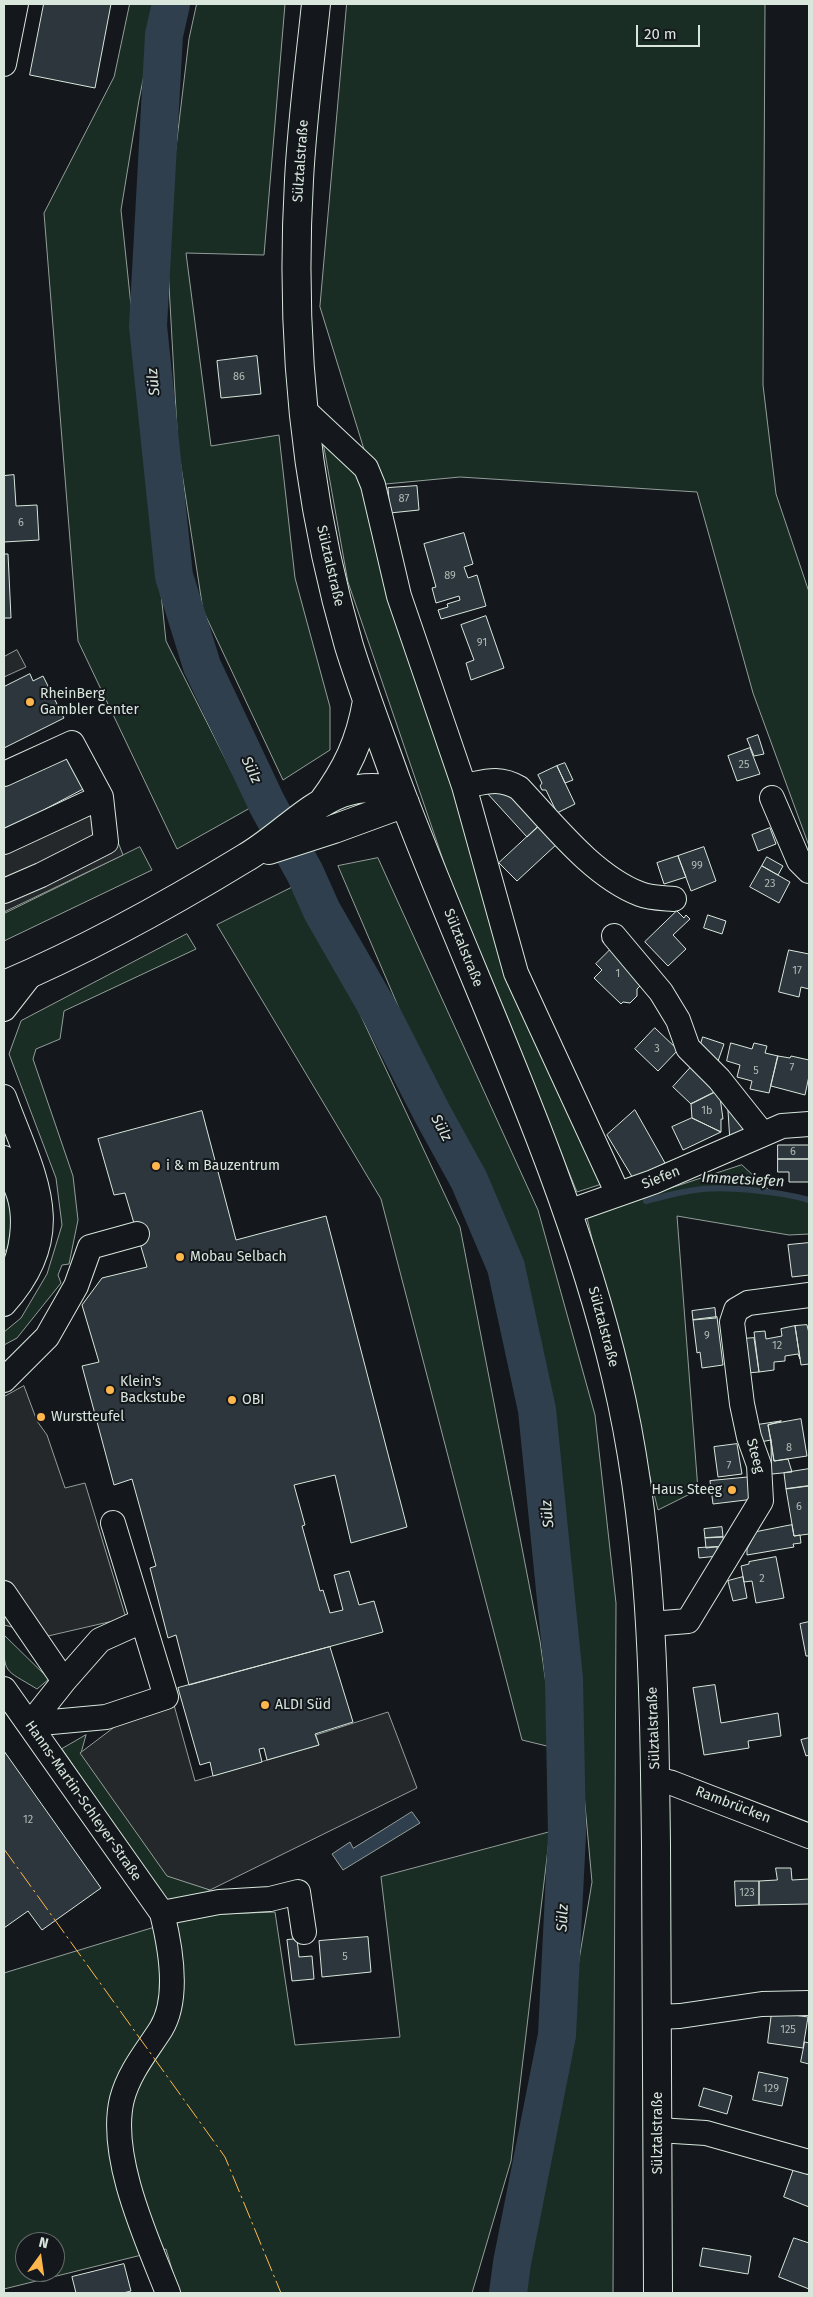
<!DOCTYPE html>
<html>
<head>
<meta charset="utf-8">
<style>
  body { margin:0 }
  #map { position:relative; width:813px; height:2297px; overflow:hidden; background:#14181c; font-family:"Fira Sans",sans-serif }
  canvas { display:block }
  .frame { position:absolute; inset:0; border:5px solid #d8e6dc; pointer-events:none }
  .north { position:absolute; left:15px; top:2232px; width:50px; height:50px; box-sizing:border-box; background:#14181c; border:1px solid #626a69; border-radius:50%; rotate:14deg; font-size:14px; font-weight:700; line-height:20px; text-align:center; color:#d8e6dc }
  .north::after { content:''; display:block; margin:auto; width:18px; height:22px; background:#ffb74d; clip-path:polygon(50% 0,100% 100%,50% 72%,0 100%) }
  .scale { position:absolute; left:636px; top:25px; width:64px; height:22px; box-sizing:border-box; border:2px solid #d8e6dc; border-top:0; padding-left:6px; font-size:15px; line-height:18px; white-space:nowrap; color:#d8e6dc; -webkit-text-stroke:4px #14181c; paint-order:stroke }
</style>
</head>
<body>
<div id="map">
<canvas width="813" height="2297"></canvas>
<div class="frame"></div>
<div class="north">N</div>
<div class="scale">20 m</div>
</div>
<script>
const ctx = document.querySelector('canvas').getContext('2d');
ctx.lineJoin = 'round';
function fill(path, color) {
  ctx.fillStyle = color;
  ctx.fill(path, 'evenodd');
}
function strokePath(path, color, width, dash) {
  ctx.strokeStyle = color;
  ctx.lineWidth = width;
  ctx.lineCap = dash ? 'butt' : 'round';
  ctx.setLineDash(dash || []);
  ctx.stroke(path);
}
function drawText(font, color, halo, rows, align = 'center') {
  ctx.font = font + ' "Fira Sans",sans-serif';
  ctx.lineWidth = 4;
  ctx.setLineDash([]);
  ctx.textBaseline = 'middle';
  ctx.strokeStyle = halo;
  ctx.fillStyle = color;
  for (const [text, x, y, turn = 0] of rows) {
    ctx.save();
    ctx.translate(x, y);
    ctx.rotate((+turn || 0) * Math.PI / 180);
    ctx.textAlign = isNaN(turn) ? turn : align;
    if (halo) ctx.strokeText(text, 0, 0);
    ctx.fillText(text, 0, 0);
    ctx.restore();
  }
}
const green = new Path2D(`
  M 130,4 L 158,4 L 139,100 L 121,210 L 166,641 L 250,808 L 177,849 L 78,641 L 44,213 L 114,77 Z
  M 197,4 L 285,4 L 264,255 L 186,253 L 211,446 L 279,435 L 295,578 L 330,707 L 330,750 L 283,780 L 203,610 L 178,447 L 166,231 L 189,39 Z
  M 347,4 L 765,4 L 763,385 L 776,494 L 809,592 L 809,846 L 753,693 L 697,492 L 460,477 L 375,485 L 320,307 Z
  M 322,435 L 362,468 L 507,968 L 611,1181 L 577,1192 L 454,892 L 348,582 Z
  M 140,847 L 152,870 L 4,941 L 4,914 Z
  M 378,858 L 538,1210 L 595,1415 L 616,1603 L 613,2293 L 514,2293 L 547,2152 L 592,1882 L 571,1651 L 535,1385 L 464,1160 L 338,866 Z
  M 299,884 L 460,1227 L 540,1641 L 555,1748 L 522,1740 L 381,1199 L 217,925 Z
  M 187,934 L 196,949 L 64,1011 L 60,1039 L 36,1049 L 33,1059 L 73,1176 L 78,1220 L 69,1264 L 62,1265 L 58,1275 L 61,1283 L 17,1338 L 4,1345 L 4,1332 L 21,1318 L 47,1274 L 62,1225 L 56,1178 L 9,1054 L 21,1021 Z
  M 742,1165 L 770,1191 L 809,1200 L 809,1234 L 789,1235 L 677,1216 L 698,1490 L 658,1510 L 587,1218 L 637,1199 Z
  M 4,1175 L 17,1225 L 9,1257 L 4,1248 Z
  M 4,1635 L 49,1679 L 37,1689 C 3,1668 4,1675 4,1635 Z
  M 86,1735 L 81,1753 L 169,1875 L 210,1890 L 190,1906 L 168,1903 L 62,1749 Z
  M 550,1832 L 511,2161 L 472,2293 L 179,2293 L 166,2249 L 4,2289 L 4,1973 L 194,1915 L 275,1912 L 295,2045 L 400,2037 L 381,1877 ZM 25,2242 L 55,2242 L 55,2272 L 25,2272 Z`);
const parking = new Path2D(`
  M 17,650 L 26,667 L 4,677 L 4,657 Z
  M 103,803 L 123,855 L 4,912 L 4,852 Z
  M 24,1386 L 37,1421 L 47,1435 L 65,1488 L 85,1483 L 126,1618 L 48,1636 L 4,1625 L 4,1397 Z
  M 174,1705 L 195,1781 L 319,1745 L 316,1735 L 388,1712 L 417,1788 L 210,1890 L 167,1876 L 80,1753 L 129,1716 Z`);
const water = new Path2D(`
  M 412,1812 L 420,1823 L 343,1870 L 332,1854 L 350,1842 L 353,1848 Z`);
const stream = new Path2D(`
  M 646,1201 C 662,1197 679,1192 695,1190 C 723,1185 782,1192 809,1200`);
const river = new Path2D(`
  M 171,4 L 164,35 L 148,326 L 174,576 L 202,666 L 267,804 L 305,873 L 322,911 L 384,1019 L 432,1113 L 469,1180 L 506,1267 L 537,1410 L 564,1679 L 567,1834 L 557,2035 L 512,2263 L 508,2293`);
const building = new Path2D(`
  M 44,4 L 111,4 L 95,88 L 30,75 Z
  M 257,356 L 261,394 L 221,398 L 217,361 Z
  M 14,475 L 16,506 L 37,505 L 39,540 L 4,542 L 4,476 Z
  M 417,486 L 419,510 L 390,513 L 388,488 Z
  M 464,533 L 473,564 L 464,567 L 468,578 L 477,575 L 486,606 L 441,619 L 438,610 L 448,607 L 447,604 L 460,600 L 459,596 L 436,603 L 432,588 L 436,587 L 424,544 Z
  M 4,554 L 8,554 L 11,618 L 4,618 Z
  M 486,616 L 504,668 L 471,680 L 466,663 L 474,660 L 461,625 Z
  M 30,674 L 33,681 L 43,676 L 64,718 L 4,748 L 4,687 Z
  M 758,735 L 764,754 L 754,756 L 747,739 Z
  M 750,748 L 760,774 L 737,781 L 728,756 Z
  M 66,753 L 85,788 L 4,831 L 4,782 Z
  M 565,763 L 573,780 L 565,783 L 557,766 Z
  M 557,766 L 575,804 L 557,813 L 546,790 L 542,790 L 540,786 L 542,783 L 538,775 Z
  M 504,792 L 516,797 L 541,824 L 527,837 L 487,793 Z
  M 541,824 L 558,843 L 517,881 L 499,863 Z
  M 770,828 L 776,844 L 758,851 L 752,835 Z
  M 704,847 L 716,881 L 691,891 L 678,856 Z
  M 678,856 L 686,877 L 664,884 L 657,863 Z
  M 767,857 L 783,866 L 778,875 L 762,866 Z
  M 762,866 L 790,882 L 779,903 L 750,887 Z
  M 677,911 L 684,918 L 686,915 L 690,919 L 673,935 L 686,949 L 668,966 L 645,942 Z
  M 708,915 L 726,921 L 722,934 L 704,928 Z
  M 612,948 L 645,981 L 637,989 L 637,996 L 630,1003 L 623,1002 L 621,1004 L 594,978 L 602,970 L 596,964 Z
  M 789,950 L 809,954 L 809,989 L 801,987 L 799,997 L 779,992 Z
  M 655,1028 L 678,1050 L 658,1071 L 635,1049 Z
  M 703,1037 L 724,1044 L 717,1064 L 698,1054 Z
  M 731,1043 L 752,1049 L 754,1043 L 767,1046 L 765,1053 L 778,1056 L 769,1093 L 750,1089 L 752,1081 L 737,1077 L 740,1065 L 727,1061 Z
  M 778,1056 L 790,1058 L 791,1056 L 809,1060 L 809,1076 L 805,1095 L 771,1086 Z
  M 692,1066 L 719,1090 L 691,1104 L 673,1087 Z
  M 719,1090 L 723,1119 L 721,1119 L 721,1132 L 692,1118 L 691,1104 Z
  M 728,1107 L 748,1131 L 730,1136 Z
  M 635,1110 L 665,1163 L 634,1180 L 607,1135 Z
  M 202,1111 L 236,1240 L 326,1216 L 407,1527 L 351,1543 L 335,1475 L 294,1485 L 305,1525 L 302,1526 L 320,1591 L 323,1590 L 330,1613 L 343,1610 L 334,1575 L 349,1571 L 359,1605 L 374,1601 L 383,1632 L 189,1685 L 176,1635 L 168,1638 L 150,1568 L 156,1566 L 132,1479 L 114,1485 L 82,1366 L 99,1362 L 82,1305 L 102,1278 L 147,1267 L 125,1193 L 114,1195 L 98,1139 Z
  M 692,1118 L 721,1132 L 683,1150 L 672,1127 Z
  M 778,1145 L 809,1145 L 809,1159 L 778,1159 Z
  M 778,1159 L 809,1159 L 809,1182 L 789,1182 L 789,1172 L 778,1172 Z
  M 809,1243 L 809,1275 L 792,1277 L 788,1245 Z
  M 715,1308 L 716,1318 L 693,1320 L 692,1311 Z
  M 717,1317 L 723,1365 L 702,1368 L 700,1352 L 697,1353 L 693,1320 Z
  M 807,1325 L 809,1333 L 809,1364 L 801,1365 L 795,1326 Z
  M 795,1326 L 800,1359 L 798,1354 L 785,1356 L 785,1361 L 774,1362 L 774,1370 L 759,1372 L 754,1332 L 765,1331 L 766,1339 L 782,1336 L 781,1329 Z
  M 754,1338 L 759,1372 L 747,1373 L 742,1339 Z
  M 801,1419 L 807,1456 L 774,1461 L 768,1425 Z
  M 781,1421 L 768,1425 L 771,1440 L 760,1442 L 757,1425 Z
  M 771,1440 L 774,1461 L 788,1459 L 792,1472 L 772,1474 Z
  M 737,1444 L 742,1474 L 718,1477 L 714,1447 Z
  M 809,1469 L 809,1486 L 786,1489 L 784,1473 Z
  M 752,1477 L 754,1499 L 713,1504 L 710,1481 Z
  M 809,1486 L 809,1534 L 794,1536 L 786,1489 Z
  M 792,1525 L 794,1536 L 800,1535 L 801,1543 L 793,1544 L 794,1547 L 747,1555 L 747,1549 L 756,1532 Z
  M 722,1527 L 723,1537 L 705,1538 L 704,1529 Z
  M 723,1537 L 724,1546 L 706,1548 L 705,1538 Z
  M 717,1547 L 718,1556 L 699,1558 L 698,1548 Z
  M 776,1557 L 784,1598 L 756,1603 L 752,1581 L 744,1582 L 741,1566 L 749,1564 L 749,1562 Z
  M 743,1577 L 747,1598 L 733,1601 L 728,1581 Z
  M 809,1622 L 809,1656 L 806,1656 L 800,1624 Z
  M 330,1647 L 353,1722 L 315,1734 L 319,1745 L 267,1760 L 264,1748 L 259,1749 L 262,1762 L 213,1776 L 210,1762 L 200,1765 L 178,1688 Z
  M 715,1685 L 721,1723 L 778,1713 L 781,1736 L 748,1741 L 749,1748 L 704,1755 L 693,1688 Z
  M 809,1738 L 809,1755 L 806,1756 L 801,1740 Z
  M 4,1751 L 101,1888 L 42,1930 L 28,1911 L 4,1928 Z
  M 776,1868 L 791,1868 L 792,1880 L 809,1879 L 809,1904 L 759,1905 L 759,1881 L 777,1880 Z
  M 735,1881 L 759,1881 L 759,1905 L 736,1906 Z
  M 368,1937 L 371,1972 L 322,1977 L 319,1941 Z
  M 297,1939 L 299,1957 L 312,1956 L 314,1979 L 292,1981 L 287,1940 Z
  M 772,2012 L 808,2017 L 803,2048 L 768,2043 Z
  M 805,2042 L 809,2043 L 809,2064 L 801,2062 Z
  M 759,2072 L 788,2078 L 782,2106 L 753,2100 Z
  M 704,2088 L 732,2096 L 727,2114 L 699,2106 Z
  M 796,2163 L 809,2168 L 809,2207 L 784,2197 Z
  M 794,2238 L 809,2243 L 809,2289 L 779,2277 Z
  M 703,2248 L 751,2256 L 748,2274 L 700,2266 Z
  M 124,2264 L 131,2291 L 123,2293 L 76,2293 L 72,2277 Z`);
const minor = new Path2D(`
  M 4,64 L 16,4
  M 302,408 L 366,468 L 373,485 L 399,596 L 464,786 L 516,973 L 618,1194
  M 4,774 L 72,743 L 101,797 L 106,842 L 41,875 L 4,891
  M 464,786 C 485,782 499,776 519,788 C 553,824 593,876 640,894 C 650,898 663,898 674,899
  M 772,798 L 799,861 L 809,871
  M 4,842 L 101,797
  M 614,936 L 661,992 L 678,1020 L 688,1048 L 719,1079 L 762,1133
  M 4,1009 L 32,973
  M 4,1097 C 33,1176 70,1231 4,1304
  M 4,1158 C 9,1170 15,1183 19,1195 C 27,1220 22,1254 10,1276
  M 568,1212 L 653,1182 L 782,1126 L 809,1124
  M 4,1380 L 47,1337 L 76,1286 L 90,1247 L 137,1234
  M 4,1593 L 64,1681 L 30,1724
  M 651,1624 L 688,1621 L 761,1501 L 759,1465 L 749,1437 L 742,1404 L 732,1322 L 736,1310 L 748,1303 L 809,1295
  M 64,1681 L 100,1640 L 142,1621
  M 4,1689 L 162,1913 C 170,1945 180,1998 161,2029 C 147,2051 129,2072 122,2099 C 108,2156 147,2240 168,2293
  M 30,1724 L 106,1717 L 166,1697 L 113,1523
  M 655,1779 L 672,1783 L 809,1836
  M 162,1913 L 219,1902 L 270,1899 L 298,1892 L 304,1932
  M 657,2017 L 680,2016 L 762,2004 L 809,2003
  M 658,2130 L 706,2133 L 809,2162`);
const major = new Path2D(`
  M 316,4 C 310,62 302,121 299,180 C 290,337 305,495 349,646 C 363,691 380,735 396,780 C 470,978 567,1169 616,1376 C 653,1530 654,1688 656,1845 C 657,1995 658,2144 658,2293
  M 322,803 C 347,769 360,742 367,701
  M 269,850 L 334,829 L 405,803
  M 4,985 C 87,950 168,905 245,858 C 278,839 306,807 342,793 C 363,786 381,786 401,793`);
const power = new Path2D(`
  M 4,1849 L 225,2157 L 281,2293`);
const markers = [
  [30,702,5,"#ffb74d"],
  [156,1166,5,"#ffb74d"],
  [180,1257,5,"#ffb74d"],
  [110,1390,5,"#ffb74d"],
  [232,1400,5,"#ffb74d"],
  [41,1417,5,"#ffb74d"],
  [732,1490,5,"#ffb74d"],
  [265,1705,5,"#ffb74d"]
];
const numberNames = [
  ["86",239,377],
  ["87",404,499],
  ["6",21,523],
  ["89",450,576],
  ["91",482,643],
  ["25",744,765],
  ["99",697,866],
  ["23",770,884],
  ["17",797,971],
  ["1",618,974],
  ["3",657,1049],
  ["7",792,1068],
  ["5",756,1071],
  ["1b",707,1111],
  ["6",793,1152],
  ["9",707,1336],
  ["12",777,1346],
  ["8",789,1448],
  ["7",729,1466],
  ["6",799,1507],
  ["2",762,1579],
  ["12",28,1820],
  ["123",747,1893],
  ["5",345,1957],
  ["125",788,2030],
  ["129",771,2089]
];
const streetNames = [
  ["Sülztalstraße",301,161,-86],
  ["Sülztalstraße",330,566,77],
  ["Sülztalstraße",463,948,68],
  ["Siefen",661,1178,-22],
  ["Sülztalstraße",603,1327,75],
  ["Steeg",755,1456,75],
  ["Sülztalstraße",654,1728,-92],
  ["Hanns-Martin-Schleyer-Straße",83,1801,55],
  ["Rambrücken",733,1805,21],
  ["Sülztalstraße",658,2133,-90]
];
const poiNames = [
  ["RheinBerg",40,694],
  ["Gambler Center",40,710],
  ["i & m Bauzentrum",166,1166],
  ["Mobau Selbach",190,1257],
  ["Klein's",120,1382],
  ["Backstube",120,1398],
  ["OBI",242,1400],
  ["Wurstteufel",51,1417],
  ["Haus Steeg",722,1490,"right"],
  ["ALDI Süd",275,1705]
];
const waterNames = [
  ["Sülz",154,382,-96],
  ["Sülz",251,770,65],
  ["Sülz",441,1128,62],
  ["Immetsiefen",743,1180,3],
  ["Sülz",548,1514,-96],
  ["Sülz",563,1918,-87]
];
fill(green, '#1a2d24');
strokePath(green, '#939e99', 1);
fill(parking, '#24282b');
strokePath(parking, '#939e99', 1);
fill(water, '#2f3f4d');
strokePath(water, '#939e99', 1);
strokePath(stream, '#2f3f4d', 6);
strokePath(river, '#2f3f4d', 38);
fill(building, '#2c363c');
strokePath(building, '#d8e6dc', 1);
strokePath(minor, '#d8e6dc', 26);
strokePath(major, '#d8e6dc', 30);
strokePath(minor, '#14181c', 24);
strokePath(major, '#14181c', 28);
strokePath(power, '#ffb74d', 1, [18, 4, 2.5, 4]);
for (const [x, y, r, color] of markers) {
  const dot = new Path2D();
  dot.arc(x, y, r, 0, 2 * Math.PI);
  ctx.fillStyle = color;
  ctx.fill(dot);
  strokePath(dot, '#14181c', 2);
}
drawText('11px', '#adbab4', null, numberNames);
drawText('14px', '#d8e6dc', '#14181c', streetNames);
drawText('14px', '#d8e6dc', '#14181c', poiNames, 'left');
drawText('italic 15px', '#d8e6dc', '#14181c', waterNames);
</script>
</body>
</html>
